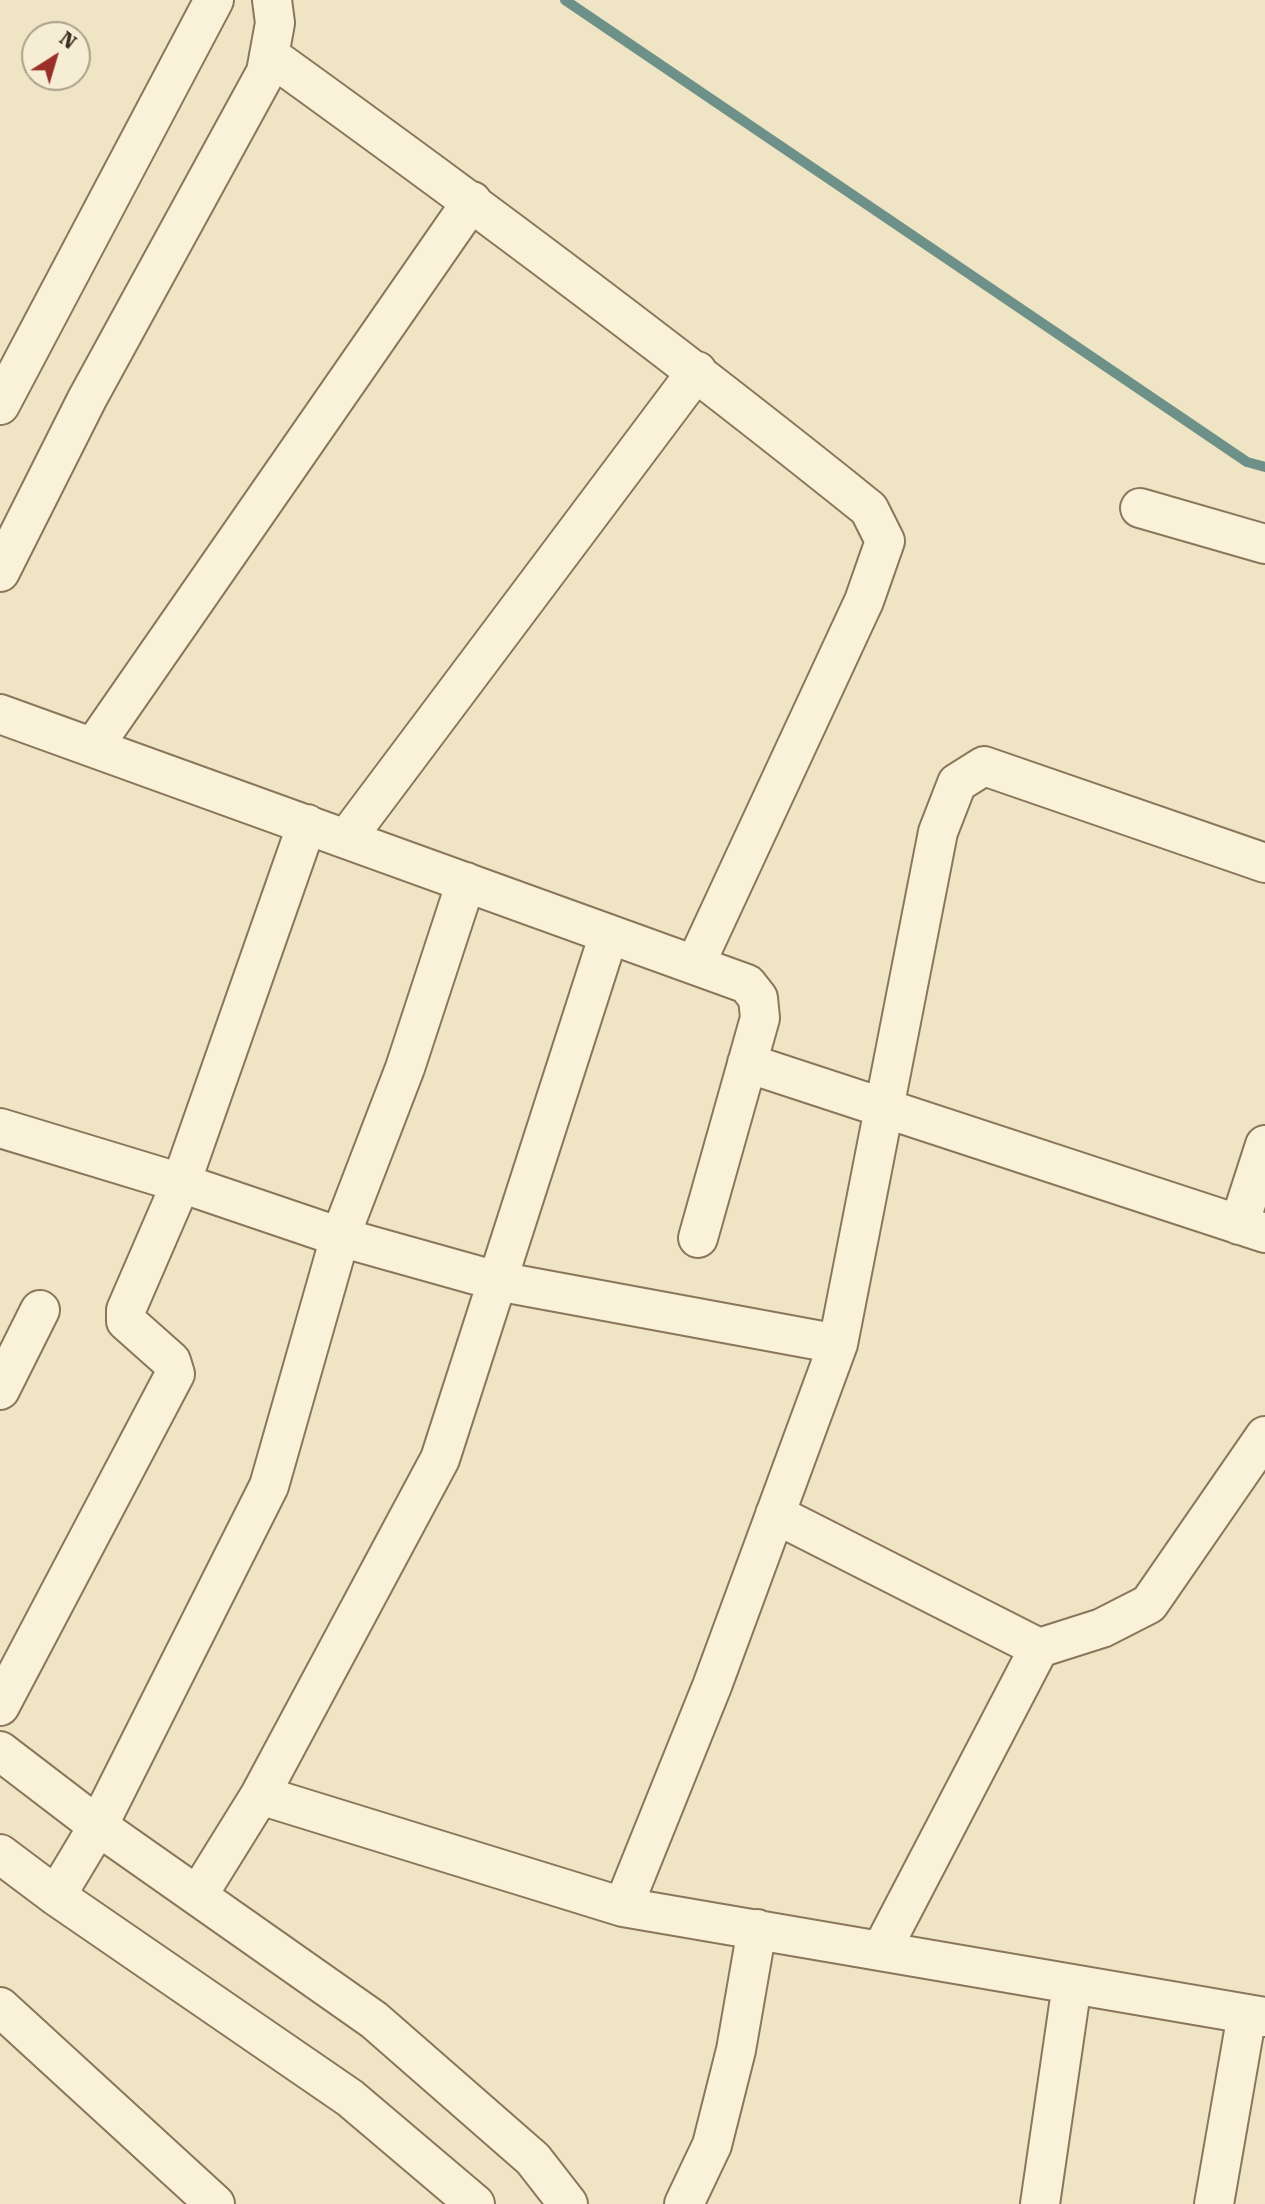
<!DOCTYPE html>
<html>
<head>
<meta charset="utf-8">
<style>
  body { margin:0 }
  #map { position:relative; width:1265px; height:2204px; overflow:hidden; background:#efe4c4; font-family:"Roboto Serif",serif }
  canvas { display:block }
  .north { position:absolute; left:21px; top:21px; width:70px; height:70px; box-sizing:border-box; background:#f6eed4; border:2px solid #aba18b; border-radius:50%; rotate:37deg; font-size:19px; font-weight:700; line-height:28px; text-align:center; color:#3a2d1e }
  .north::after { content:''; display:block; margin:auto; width:24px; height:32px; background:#9a2e29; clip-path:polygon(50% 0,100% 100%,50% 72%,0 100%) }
</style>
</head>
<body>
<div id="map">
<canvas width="1265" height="2204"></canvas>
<div class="north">N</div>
</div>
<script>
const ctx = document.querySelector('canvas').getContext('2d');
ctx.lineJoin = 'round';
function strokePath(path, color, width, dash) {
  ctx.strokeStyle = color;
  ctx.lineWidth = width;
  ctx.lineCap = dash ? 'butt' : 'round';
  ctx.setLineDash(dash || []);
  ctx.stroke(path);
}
const stream = new Path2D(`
  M 565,0 L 1247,462 L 1265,467`);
const minor = new Path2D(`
  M 269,55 C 473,202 673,351 869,509 L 885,541 L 864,601 L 695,965
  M 0,405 L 214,0
  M 1140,508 L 1265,544
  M 0,572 L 87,399 L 266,72 L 275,23 L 272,0
  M 0,714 L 747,984 L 758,998 L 760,1018 L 698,1238
  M 94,746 L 472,201
  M 346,839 L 697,371
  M 747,1063 L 1265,1233
  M 0,1128 L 181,1183 L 340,1237 L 497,1281 L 838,1344
  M 1239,1225 L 1265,1145
  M 0,1390 L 40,1310
  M 775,1514 L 1039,1648
  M 0,1706 L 175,1374 L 171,1361 L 126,1321 L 126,1310 L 181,1183 L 307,824
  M 0,1751 L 98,1826 L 374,2020 L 533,2159 L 568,2204
  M 260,1795 L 623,1907 L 1265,2017
  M 0,1854 L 56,1896 L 350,2098 L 475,2204
  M 198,1895 L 260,1795 L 440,1459 L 609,934
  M 56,1896 L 98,1826 L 269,1486 L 340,1237 L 405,1068 L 466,882
  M 623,1907 L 712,1686 L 838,1344 L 938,832 L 957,783 L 984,766 L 1265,863
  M 881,1951 L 1039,1648 L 1102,1628 L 1149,1604 L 1265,1436
  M 0,2007 L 215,2204
  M 684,2204 L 712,2145 L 736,2050 L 757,1929
  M 1040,2204 L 1072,1984
  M 1214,2204 L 1247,2014`);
strokePath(stream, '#6d9189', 10);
strokePath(minor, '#8a765a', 42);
strokePath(minor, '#f9f1d8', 38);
</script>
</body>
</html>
